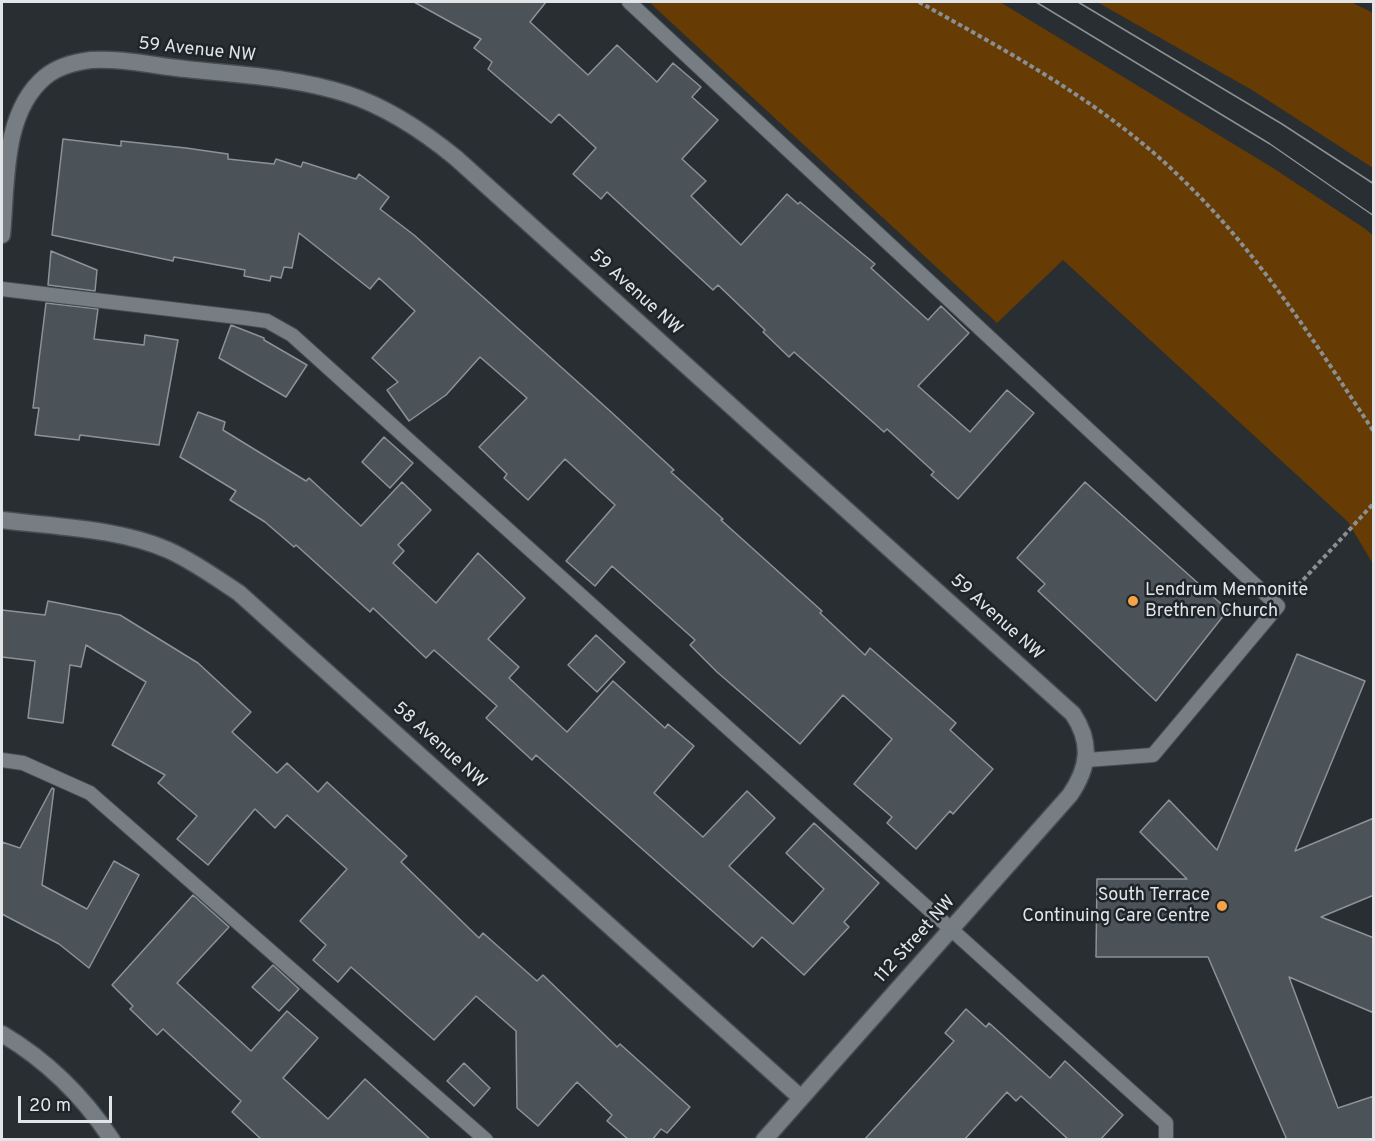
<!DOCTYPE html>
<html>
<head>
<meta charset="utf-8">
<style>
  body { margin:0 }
  #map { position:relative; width:1375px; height:1141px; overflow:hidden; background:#282e32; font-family:Overpass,sans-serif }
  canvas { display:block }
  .frame { position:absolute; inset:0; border:3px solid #e1e5e8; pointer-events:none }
  .scale { position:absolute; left:18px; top:1096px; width:94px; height:27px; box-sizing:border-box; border:3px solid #e1e5e8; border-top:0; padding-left:8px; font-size:18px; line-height:21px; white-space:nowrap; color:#e1e5e8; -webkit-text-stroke:4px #1e2428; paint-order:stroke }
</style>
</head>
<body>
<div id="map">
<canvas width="1375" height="1141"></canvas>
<div class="frame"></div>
<div class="scale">20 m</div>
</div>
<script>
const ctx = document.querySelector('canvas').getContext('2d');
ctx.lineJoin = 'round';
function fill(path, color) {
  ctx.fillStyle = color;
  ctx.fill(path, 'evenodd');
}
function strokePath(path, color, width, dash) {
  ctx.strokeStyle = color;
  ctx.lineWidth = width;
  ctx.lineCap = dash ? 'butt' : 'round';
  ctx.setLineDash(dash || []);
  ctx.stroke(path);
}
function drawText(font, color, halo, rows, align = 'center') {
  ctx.font = font + ' Overpass,sans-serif';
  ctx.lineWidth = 5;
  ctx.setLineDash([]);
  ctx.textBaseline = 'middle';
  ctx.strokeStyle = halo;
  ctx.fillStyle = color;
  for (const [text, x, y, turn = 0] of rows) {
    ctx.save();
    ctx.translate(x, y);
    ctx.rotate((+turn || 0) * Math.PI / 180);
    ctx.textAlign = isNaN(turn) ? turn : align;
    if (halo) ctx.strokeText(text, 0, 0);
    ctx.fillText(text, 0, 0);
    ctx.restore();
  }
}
const green = new Path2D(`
  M 649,2 L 1000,2 L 1273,168 L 1364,228 L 1374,236 L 1373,564 L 1348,522 L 1063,260 L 997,323 Z
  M 1097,2 L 1351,2 L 1373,13 L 1373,168 L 1252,90 Z`);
const building = new Path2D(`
  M 414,2 L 546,2 L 530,22 L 588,75 L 617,45 L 657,82 L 673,63 L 701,87 L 692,97 L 718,120 L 682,159 L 706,181 L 691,196 L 741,245 L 787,194 L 798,204 L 800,202 L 875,264 L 871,268 L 928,320 L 941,306 L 969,333 L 918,386 L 970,432 L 1007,390 L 1034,413 L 958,499 L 931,475 L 934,472 L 887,429 L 884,432 L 794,352 L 789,357 L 763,332 L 765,330 L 718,285 L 713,290 L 607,192 L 601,199 L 573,174 L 596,148 L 559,114 L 551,123 L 488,69 L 492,62 L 474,48 L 481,39 Z
  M 63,139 L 121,146 L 121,141 L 186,148 L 228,154 L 228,159 L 274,164 L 276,159 L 301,167 L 303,162 L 356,179 L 359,174 L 389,197 L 380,209 L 414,235 L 610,411 L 674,470 L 671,472 L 723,519 L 721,520 L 822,611 L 820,613 L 865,655 L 870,648 L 956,723 L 950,730 L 993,769 L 953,814 L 950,811 L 916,849 L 887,823 L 892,817 L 854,784 L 892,739 L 843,695 L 800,744 L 717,672 L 690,645 L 695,640 L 612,566 L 595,586 L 566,561 L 615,505 L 565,459 L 528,500 L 504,478 L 507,474 L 479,447 L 527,398 L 480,357 L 446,395 L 409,421 L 387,390 L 398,382 L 372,358 L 415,311 L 379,278 L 370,289 L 299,233 L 292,268 L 284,267 L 281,278 L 271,276 L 270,281 L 244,276 L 245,270 L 174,257 L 173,261 L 52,235 Z
  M 51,251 L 97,270 L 95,291 L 48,285 Z
  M 46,303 L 98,309 L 94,339 L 144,345 L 145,335 L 178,340 L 159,445 L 80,435 L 79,440 L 35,435 L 39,408 L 33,408 Z
  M 231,325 L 264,338 L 264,340 L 307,365 L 286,397 L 219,358 Z
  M 198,412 L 225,422 L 223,430 L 306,481 L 309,478 L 361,526 L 402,482 L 431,510 L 398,545 L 404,551 L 393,563 L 436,603 L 478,553 L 525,598 L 488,639 L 519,667 L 509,678 L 567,732 L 613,681 L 665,728 L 668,724 L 694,746 L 654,793 L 703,837 L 747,791 L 775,818 L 729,866 L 793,924 L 824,889 L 786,853 L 814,823 L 879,883 L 844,922 L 849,927 L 804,975 L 762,937 L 753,947 L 536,755 L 532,760 L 486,718 L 497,706 L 434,650 L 426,658 L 373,608 L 370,612 L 296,545 L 294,547 L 265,522 L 230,500 L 236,491 L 180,457 Z
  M 384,437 L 413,463 L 390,488 L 362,462 Z
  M 1085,482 L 1228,610 L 1156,701 L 1038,591 L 1045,584 L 1017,558 Z
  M 48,601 L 120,615 L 198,663 L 251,712 L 232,732 L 277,773 L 287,763 L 318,792 L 327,782 L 407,856 L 401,862 L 479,938 L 483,933 L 537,981 L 543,975 L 617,1047 L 620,1044 L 690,1107 L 667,1133 L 661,1129 L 652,1140 L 629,1140 L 607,1121 L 612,1115 L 577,1082 L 538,1126 L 517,1108 L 516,1031 L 476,996 L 434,1040 L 351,967 L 338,982 L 313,960 L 326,945 L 300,921 L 347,869 L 287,815 L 275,828 L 255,809 L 208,865 L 177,839 L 197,816 L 158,783 L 165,775 L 112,745 L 146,682 L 86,645 L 81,667 L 70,665 L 63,723 L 28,718 L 35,661 L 2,657 L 2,610 L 45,615 Z
  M 596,635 L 625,662 L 597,692 L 568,665 Z
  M 1297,654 L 1365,681 L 1295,851 L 1374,818 L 1374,895 L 1321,917 L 1374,938 L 1374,1013 L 1289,977 L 1338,1108 L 1374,1096 L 1374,1140 L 1287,1140 L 1208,957 L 1096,957 L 1097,879 L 1187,879 L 1140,832 L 1169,800 L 1217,850 Z
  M 52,788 L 54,789 L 42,885 L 87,909 L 114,861 L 139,875 L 89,968 L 59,944 L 2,914 L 2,842 L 20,848 Z
  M 193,895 L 229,927 L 177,983 L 251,1051 L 287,1011 L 318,1038 L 283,1078 L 328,1119 L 365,1079 L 431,1140 L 262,1140 L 232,1112 L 241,1101 L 163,1029 L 157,1035 L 130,1009 L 133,1006 L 112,985 Z
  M 273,965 L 299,989 L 279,1011 L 252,987 Z
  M 966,1009 L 986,1027 L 989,1023 L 1050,1078 L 1065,1061 L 1123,1115 L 1100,1140 L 1069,1140 L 1021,1096 L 1016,1101 L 1007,1092 L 964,1140 L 864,1140 L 954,1041 L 945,1033 Z
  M 464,1063 L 490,1088 L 474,1106 L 447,1081 Z`);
const path = new Path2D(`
  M 919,2 C 1010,53 1107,105 1182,179 C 1259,253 1315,343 1374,432
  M 1293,591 L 1374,503`);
const service = new Path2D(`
  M 629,2 L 1278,606 L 1153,755 L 1087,760
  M 2,289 L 246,318 L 267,321 L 292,335 L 1166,1123 L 1166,1140
  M 2,760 L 23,763 L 90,793 L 486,1140`);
const minor = new Path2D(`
  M 2,235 C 7,184 2,113 45,77 C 57,67 75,62 91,60 C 122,58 155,66 186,69 C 239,75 295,77 347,94 C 387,107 423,131 456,158 L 1073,714 C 1092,743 1089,767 1070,795 L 764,1140
  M 2,520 C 56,527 117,528 168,550 C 193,561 216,578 239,593 L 801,1098`);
const tertiary = new Path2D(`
  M 2,1034 C 46,1060 83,1096 112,1140`);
const tram = new Path2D(`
  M 1036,2 L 1270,144 L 1374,216
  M 1078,2 L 1282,124 L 1374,184`);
const markers = [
  [1133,601,6,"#f6a246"],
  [1222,906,6,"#f6a246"]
];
const streetNames = [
  ["59 Avenue NW",197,51,6],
  ["59 Avenue NW",635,293,42],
  ["59 Avenue NW",996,618,42],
  ["58 Avenue NW",439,746,42],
  ["112 Street NW",916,940,-48]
];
const poiNames = [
  ["Lendrum Mennonite",1145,591],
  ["Brethren Church",1145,612],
  ["South Terrace",1210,896,"right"],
  ["Continuing Care Centre",1210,917,"right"]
];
fill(green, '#663b04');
fill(building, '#4c5358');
strokePath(building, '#8b9398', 1.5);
strokePath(service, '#464c50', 16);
strokePath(minor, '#464c50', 19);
strokePath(tertiary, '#464c50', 19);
strokePath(path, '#8a8f92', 4, [4.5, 3]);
strokePath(service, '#777e83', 14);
strokePath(minor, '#777e83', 16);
strokePath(tertiary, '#777e83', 16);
strokePath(tram, '#8b9093', 1.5);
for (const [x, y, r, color] of markers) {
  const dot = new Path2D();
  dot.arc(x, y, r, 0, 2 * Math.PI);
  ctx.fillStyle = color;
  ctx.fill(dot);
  strokePath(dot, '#1e2428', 2);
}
drawText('18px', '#e1e5e8', '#1e2428', streetNames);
drawText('18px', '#e1e5e8', '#1e2428', poiNames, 'left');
</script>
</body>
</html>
